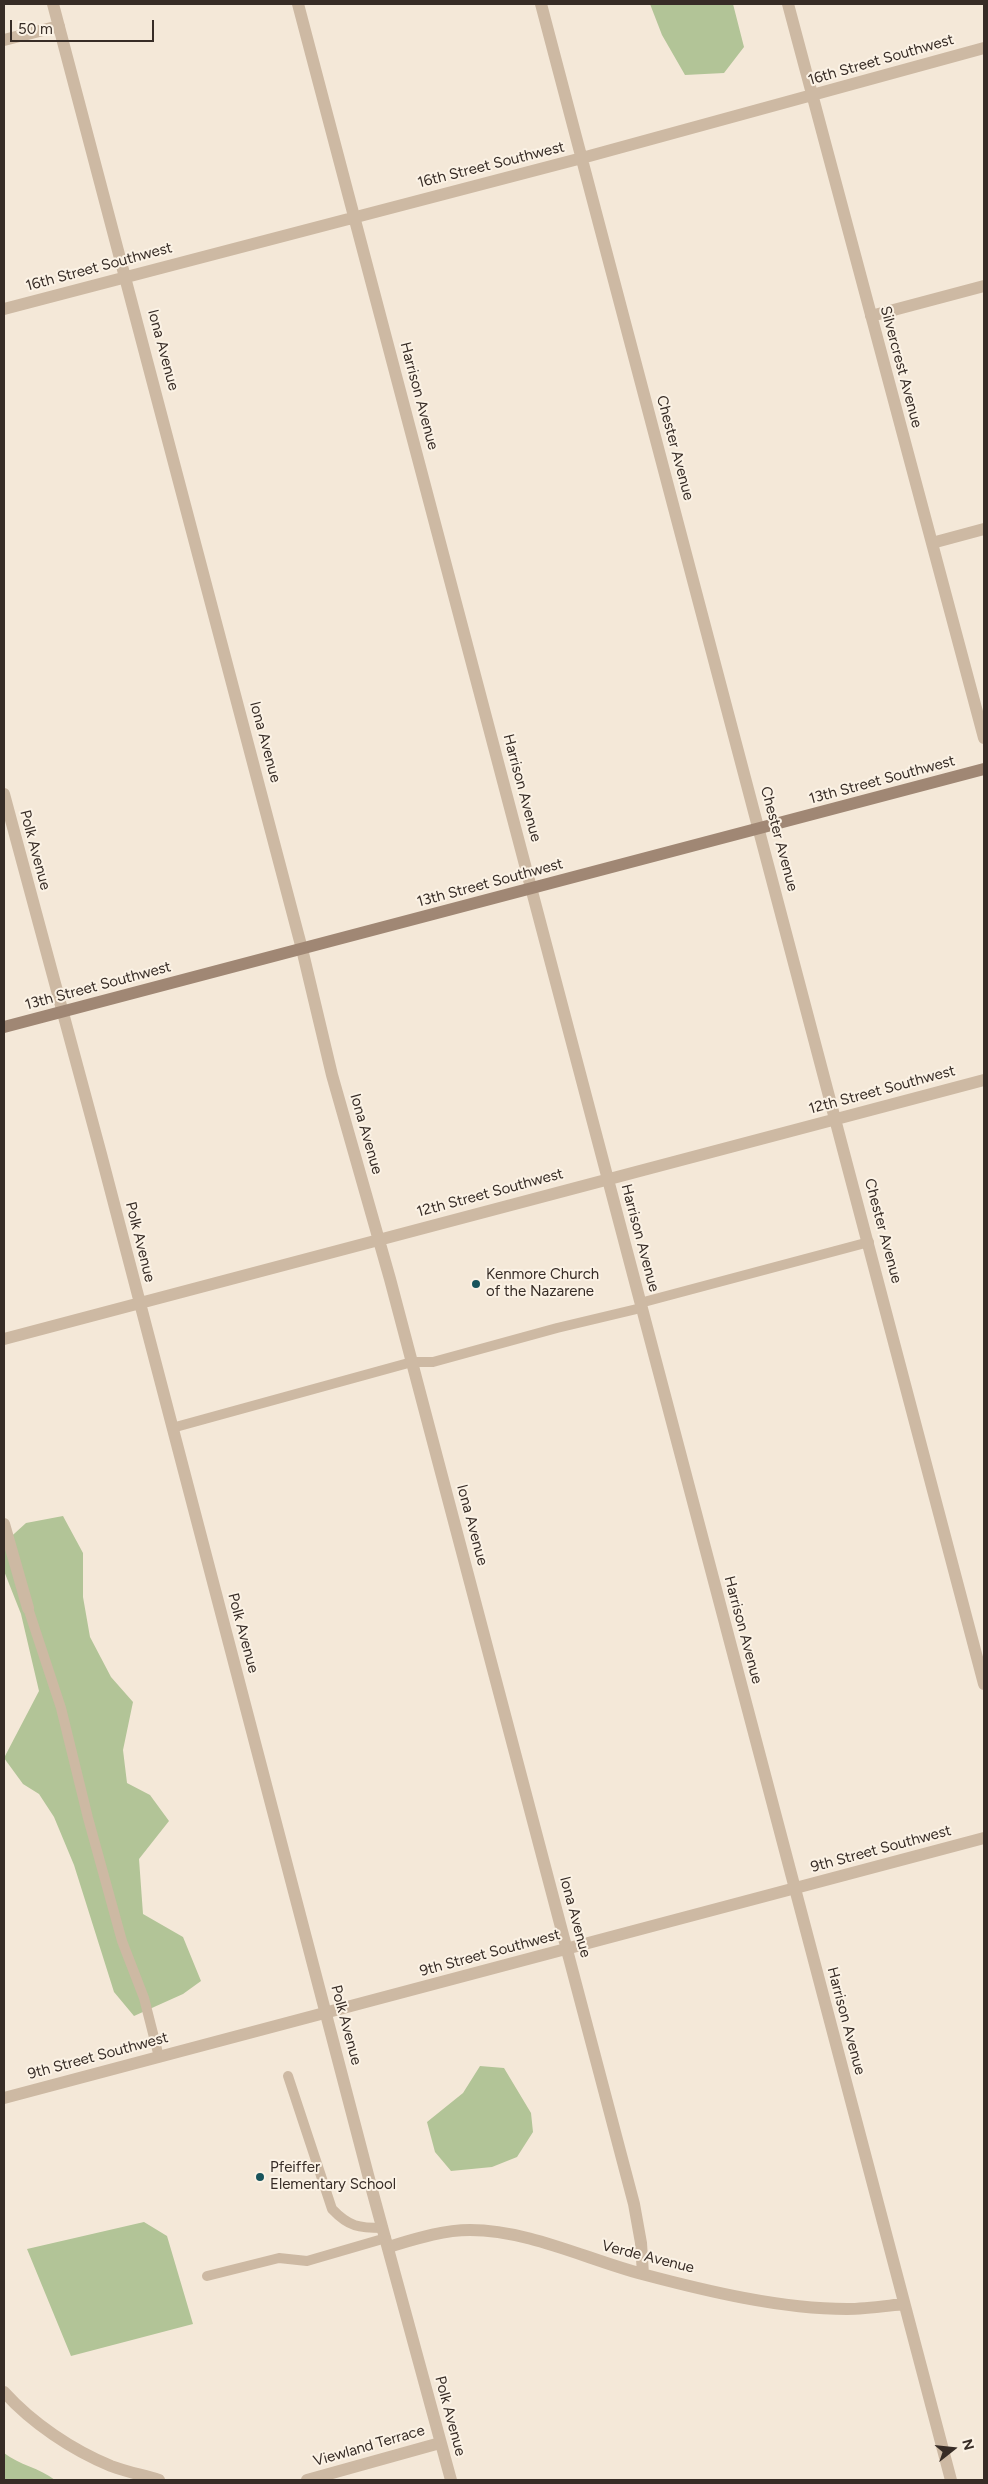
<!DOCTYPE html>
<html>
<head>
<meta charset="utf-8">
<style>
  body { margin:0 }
  #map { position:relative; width:988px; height:2484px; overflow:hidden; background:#f4e8d8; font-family:Figtree,sans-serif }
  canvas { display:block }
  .frame { position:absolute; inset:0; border:5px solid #372c26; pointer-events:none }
  .north { position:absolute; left:928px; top:2424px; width:50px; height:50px; -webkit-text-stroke:4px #fbf2e5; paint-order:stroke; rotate:74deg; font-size:14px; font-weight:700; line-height:20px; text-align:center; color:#372c26 }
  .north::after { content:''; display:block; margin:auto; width:18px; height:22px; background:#372c26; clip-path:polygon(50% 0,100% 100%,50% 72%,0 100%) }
  .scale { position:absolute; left:10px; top:20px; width:144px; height:22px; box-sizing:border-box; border:2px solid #372c26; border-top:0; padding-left:6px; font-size:15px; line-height:18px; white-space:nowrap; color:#372c26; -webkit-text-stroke:4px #fbf2e5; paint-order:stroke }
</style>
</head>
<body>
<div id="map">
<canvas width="988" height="2484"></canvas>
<div class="frame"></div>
<div class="north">N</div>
<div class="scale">50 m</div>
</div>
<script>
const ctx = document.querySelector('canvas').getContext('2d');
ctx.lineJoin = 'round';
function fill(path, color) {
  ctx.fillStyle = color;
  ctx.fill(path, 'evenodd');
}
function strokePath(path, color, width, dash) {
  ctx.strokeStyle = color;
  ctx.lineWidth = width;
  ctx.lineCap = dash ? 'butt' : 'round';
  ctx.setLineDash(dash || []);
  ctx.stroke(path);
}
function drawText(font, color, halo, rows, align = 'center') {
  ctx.font = font + ' Figtree,sans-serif';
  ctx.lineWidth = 4;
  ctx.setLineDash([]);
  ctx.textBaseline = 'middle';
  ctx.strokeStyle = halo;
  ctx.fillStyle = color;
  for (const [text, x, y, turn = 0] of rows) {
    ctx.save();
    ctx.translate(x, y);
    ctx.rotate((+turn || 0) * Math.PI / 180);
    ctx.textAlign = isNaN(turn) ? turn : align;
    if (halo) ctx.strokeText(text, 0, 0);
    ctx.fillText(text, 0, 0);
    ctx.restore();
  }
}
const green = new Path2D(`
  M 650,4 L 733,4 L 744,47 L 724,73 L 685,75 L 662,35 Z
  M 63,1516 L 83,1553 L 83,1597 L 90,1637 L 111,1677 L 133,1702 L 123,1750 L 127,1783 L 150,1795 L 169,1821 L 139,1859 L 143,1914 L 183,1937 L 201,1981 L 183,1994 L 134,2016 L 114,1992 L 74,1865 L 54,1817 L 39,1794 L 23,1784 L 4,1758 L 39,1691 L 21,1614 L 4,1571 L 4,1543 L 26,1523 Z
  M 480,2066 L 504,2068 L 531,2113 L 533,2132 L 517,2157 L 492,2167 L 451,2171 L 435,2152 L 427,2122 L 463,2093 Z
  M 144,2222 L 167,2236 L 193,2324 L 71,2356 L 27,2249 Z
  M 4,2453 C 19,2465 40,2468 55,2480 L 4,2480 Z`);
const lane = new Path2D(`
  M 640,1303 L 869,1242
  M 172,1428 L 412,1362 L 433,1362 L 557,1328 L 641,1308
  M 28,1608 L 61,1708 L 88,1818 L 122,1941 L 144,1998 L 159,2057
  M 288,2076 L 332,2209 C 349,2227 359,2228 383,2228
  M 207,2276 L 279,2258 L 307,2261 L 386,2238`);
const street = new Path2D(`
  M 53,4 L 302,949 L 332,1075 L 390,1279 L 634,2204 L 641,2243 L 643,2274
  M 298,4 L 951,2480
  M 541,4 L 984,1684
  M 788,4 L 984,738
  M 4,40 L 59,26
  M 4,309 L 582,158 L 984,48
  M 871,316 L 984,286
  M 932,543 L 984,529
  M 4,794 L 101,1154 L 372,2190 L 451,2480
  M 4,1339 L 984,1080
  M 4,1524 L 28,1608
  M 4,2098 L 984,1838
  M 388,2247 C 415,2239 442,2230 470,2230 C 528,2230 586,2259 642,2274 C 706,2291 781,2309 847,2309 C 866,2309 885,2306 904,2304
  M 4,2392 C 32,2423 72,2450 111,2466 C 127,2472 143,2475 159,2480
  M 307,2480 L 440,2443`);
const secondary = new Path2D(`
  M 4,1027 L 984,769`);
const markers = [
  [476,1284,5,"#18545c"],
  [260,2177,5,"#18545c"]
];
const streetNames = [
  ["16th Street Southwest",881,60,-16],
  ["16th Street Southwest",491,165,-14],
  ["16th Street Southwest",99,267,-15],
  ["Iona Avenue",163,350,75],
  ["Silvercrest Avenue",901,367,75],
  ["Harrison Avenue",419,396,75],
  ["Chester Avenue",675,448,75],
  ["Iona Avenue",265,742,75],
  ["13th Street Southwest",882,780,-15],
  ["Harrison Avenue",522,788,75],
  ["Chester Avenue",779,839,75],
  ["Polk Avenue",35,850,75],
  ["13th Street Southwest",490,883,-15],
  ["13th Street Southwest",98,986,-15],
  ["12th Street Southwest",882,1090,-15],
  ["Iona Avenue",366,1134,74],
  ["12th Street Southwest",490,1193,-15],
  ["Chester Avenue",883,1231,75],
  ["Harrison Avenue",640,1238,75],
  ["Polk Avenue",140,1242,76],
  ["Iona Avenue",472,1525,75],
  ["Harrison Avenue",743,1630,75],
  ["Polk Avenue",243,1633,75],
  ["9th Street Southwest",881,1849,-15],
  ["Iona Avenue",575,1917,75],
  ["9th Street Southwest",490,1953,-15],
  ["Harrison Avenue",846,2021,75],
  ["Polk Avenue",346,2025,75],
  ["9th Street Southwest",98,2056,-15],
  ["Verde Avenue",648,2257,14],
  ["Polk Avenue",450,2416,75],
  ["Viewland Terrace",369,2446,-16]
];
const poiNames = [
  ["Kenmore Church",486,1275],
  ["of the Nazarene",486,1292],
  ["Pfeiffer",270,2168],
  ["Elementary School",270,2185]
];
fill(green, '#b2c497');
strokePath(lane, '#cdb9a3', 10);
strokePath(street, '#cdb9a3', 12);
strokePath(secondary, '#a08774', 12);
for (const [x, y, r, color] of markers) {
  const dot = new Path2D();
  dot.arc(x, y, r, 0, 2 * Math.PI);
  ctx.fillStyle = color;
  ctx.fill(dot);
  strokePath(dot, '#fbf2e5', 2);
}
drawText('15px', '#372c26', '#fbf2e5', streetNames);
drawText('15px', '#372c26', '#fbf2e5', poiNames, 'left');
</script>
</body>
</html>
